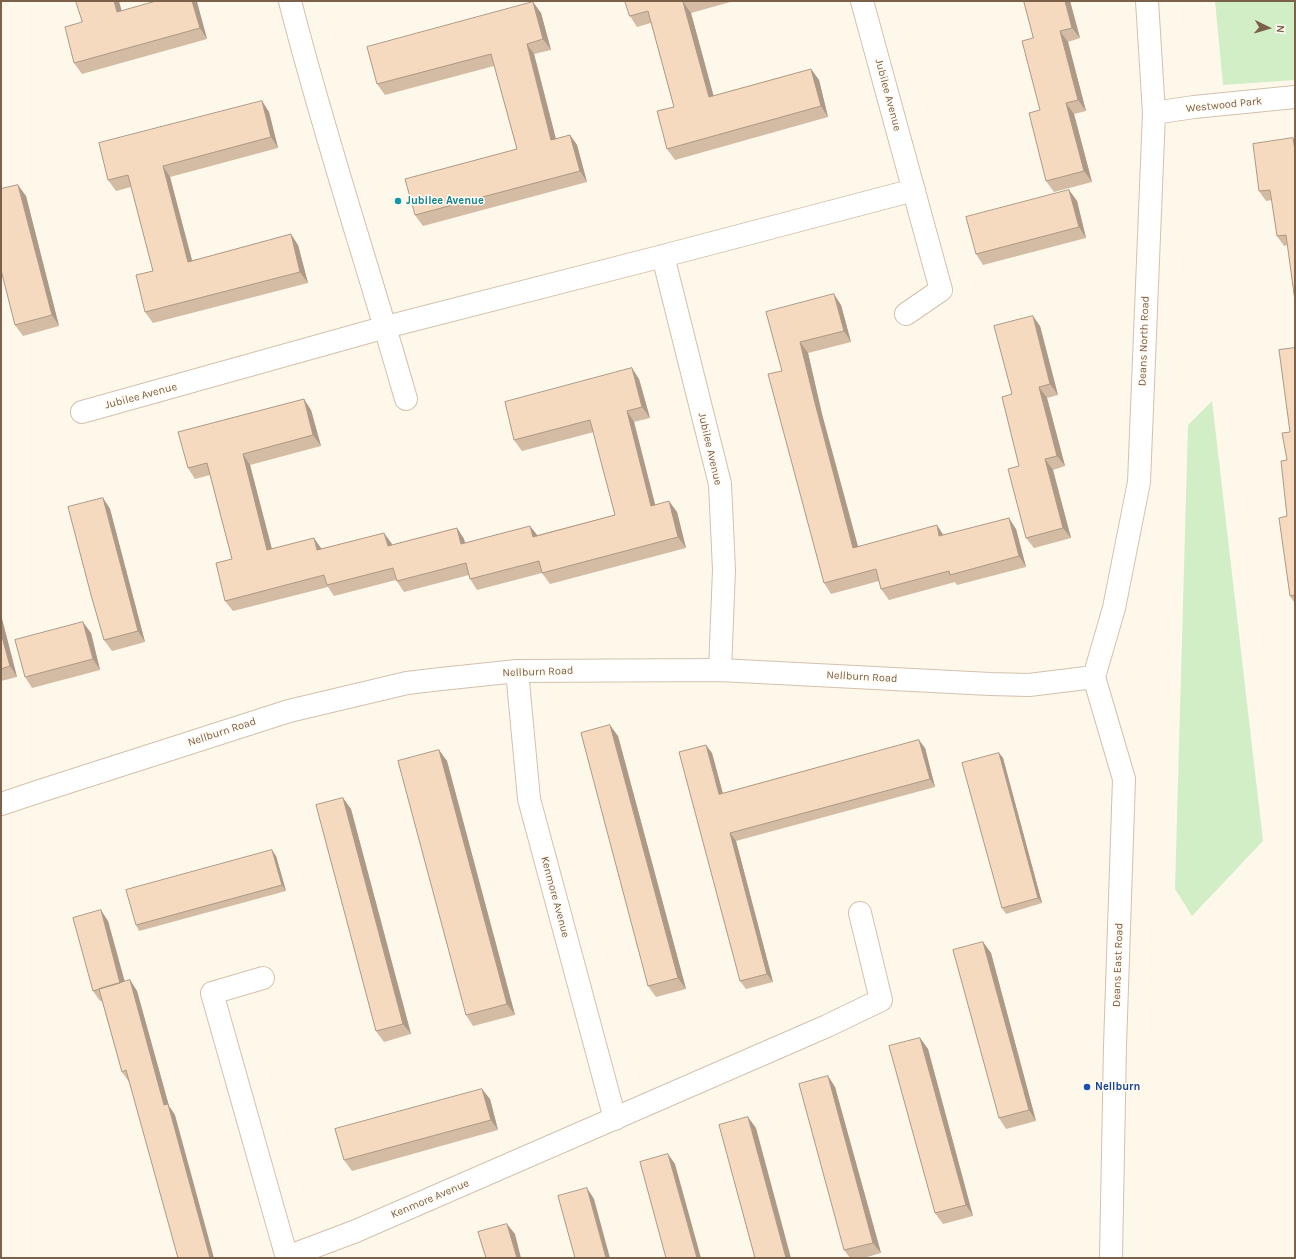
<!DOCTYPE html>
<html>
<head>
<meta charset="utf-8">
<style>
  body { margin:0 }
  #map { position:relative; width:1296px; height:1259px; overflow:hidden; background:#fef8ea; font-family:Karla,sans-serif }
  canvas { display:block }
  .frame { position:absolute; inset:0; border:2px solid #7c614a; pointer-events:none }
  .north { position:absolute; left:1248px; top:8px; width:40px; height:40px; -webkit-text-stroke:3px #fffbf2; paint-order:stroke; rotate:95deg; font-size:11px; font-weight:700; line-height:16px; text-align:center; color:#7c614a }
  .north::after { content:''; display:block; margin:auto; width:14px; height:18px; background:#7c614a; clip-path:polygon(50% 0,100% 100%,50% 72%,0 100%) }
</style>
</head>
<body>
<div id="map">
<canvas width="1296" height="1259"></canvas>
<div class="frame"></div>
<div class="north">N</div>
</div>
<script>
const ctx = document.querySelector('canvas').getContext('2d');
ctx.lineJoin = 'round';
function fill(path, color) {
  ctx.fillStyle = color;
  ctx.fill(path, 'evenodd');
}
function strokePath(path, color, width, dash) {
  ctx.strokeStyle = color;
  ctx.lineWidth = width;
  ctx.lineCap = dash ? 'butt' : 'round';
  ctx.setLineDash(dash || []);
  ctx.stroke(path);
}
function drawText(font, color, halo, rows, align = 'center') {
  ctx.font = font + ' Karla,sans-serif';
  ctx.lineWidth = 3;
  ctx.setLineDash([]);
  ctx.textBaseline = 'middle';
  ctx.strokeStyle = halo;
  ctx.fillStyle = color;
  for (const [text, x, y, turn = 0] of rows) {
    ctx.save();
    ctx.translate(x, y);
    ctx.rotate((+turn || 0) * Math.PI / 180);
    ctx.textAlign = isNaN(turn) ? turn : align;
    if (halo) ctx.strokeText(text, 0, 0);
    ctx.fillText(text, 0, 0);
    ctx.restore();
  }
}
const green = new Path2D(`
  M 1215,1 L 1295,1 L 1295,80 L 1223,85 Z
  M 1212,401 L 1263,841 L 1192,916 L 1175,889 L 1188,425 Z`);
const minor = new Path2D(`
  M 290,1 C 324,135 368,266 406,399
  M 862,1 L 941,290 L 906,314
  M 1154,113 L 1194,107 L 1295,97
  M 663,256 L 720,484 L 724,570 L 720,670
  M 82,412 L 386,327 L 663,256 L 914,190
  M 517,671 L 529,799 L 615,1119
  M 263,978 L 212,993 L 287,1258
  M 287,1257 L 356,1231 L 827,1026 L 881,1000 L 860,913`);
const tertiary = new Path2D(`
  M 1094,677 L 1114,608 L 1139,482 L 1154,113 L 1147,1
  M 1094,677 L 1124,779 L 1115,1046 L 1111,1258
  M 1,804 L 37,792 L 289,711 L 407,683 L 441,679 L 517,671 L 720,670 L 990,684 L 1029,685 L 1094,677`);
const wall = new Path2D(`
  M 625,1 L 734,1 L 691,13 L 713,96 L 811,69 L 819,80 L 828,117 L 675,160 L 667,149 L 674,107 L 651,23 L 637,27 L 630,16 Z
  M 1024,1 L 1070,1 L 1080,38 L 1068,42 L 1086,111 L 1074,114 L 1092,182 L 1054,192 L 1046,181 L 1033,38 Z
  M 197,2 L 207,39 L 82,74 L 74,63 L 82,22 L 122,11 Z
  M 533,2 L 541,13 L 551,50 L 534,54 L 556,139 L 570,135 L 577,145 L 587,182 L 423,226 L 415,215 L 517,149 L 494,66 L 385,95 L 377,84 Z
  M 262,101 L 269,112 L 278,148 L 170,177 L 192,260 L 298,245 L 308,283 L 153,323 L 145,312 L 153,271 L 131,187 L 116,191 L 108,180 Z
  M 1293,138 L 1287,245 L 1284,246 L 1277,236 L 1272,200 L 1266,201 L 1259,191 Z
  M 1069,190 L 1077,201 L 1086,238 L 983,265 L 976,254 Z
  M 26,196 L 59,326 L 23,336 L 15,325 Z
  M 841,305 L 851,342 L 808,353 L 822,414 L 858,546 L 944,535 L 1016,529 L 1026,567 L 957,585 L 955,582 L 889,600 L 881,589 L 879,581 L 831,594 L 824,583 L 782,371 L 766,312 Z
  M 1040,326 L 1058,395 L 1047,398 L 1065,466 L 1053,470 L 1071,538 L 1034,548 L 1026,538 L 1012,394 Z
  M 639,379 L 650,418 L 634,422 L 655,504 L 677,512 L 686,548 L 550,584 L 542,573 L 477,590 L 470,579 L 469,575 L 404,592 L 396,580 L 334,596 L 328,587 L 233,611 L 225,601 L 232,559 L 210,475 L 195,479 L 188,468 L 311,410 L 321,446 L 250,465 L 272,549 L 321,548 L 322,549 L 392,544 L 392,545 L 457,528 L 464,539 L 465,543 L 537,535 L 615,515 L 594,432 L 522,451 L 514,440 Z
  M 1290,432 L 1294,602 L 1290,596 L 1287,516 L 1287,460 Z
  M 103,498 L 110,509 L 145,642 L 112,651 L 104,640 Z
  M 1,615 L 17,677 L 1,681 Z
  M 91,633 L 100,670 L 32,688 L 25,677 Z
  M 618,736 L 686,989 L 656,997 L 648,986 Z
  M 925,748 L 935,787 L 736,841 L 773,982 L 746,989 L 740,981 L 712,753 L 723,793 Z
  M 439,750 L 447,761 L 515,1015 L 473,1026 L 466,1015 Z
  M 999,753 L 1003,758 L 1042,903 L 1006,914 L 1002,908 Z
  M 343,798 L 351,809 L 411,1034 L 384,1042 L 376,1031 Z
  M 276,856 L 286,891 L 139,931 L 136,925 Z
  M 108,921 L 125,982 L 130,980 L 137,991 L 169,1106 L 175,1115 L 129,1082 L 122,1072 L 102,1001 L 100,1001 L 93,991 Z
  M 983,942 L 991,953 L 1036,1121 L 1006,1129 L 999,1118 Z
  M 920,1038 L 928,1049 L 973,1216 L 943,1224 L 935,1213 Z
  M 828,1076 L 835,1087 L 881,1253 L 864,1258 L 850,1258 L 844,1250 Z
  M 490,1099 L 498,1130 L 352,1171 L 344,1160 Z`);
const shadedWall = new Path2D(`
  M 114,1 L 119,1 L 125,23 L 117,12 Z
  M 192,1 L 196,1 L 197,2 L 207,39 L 200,28 Z
  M 1065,1 L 1070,1 L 1080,38 L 1072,28 Z
  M 533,2 L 541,13 L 551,50 L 543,39 Z
  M 683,2 L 691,13 L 717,108 L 709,97 Z
  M 1060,31 L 1068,42 L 1086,111 L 1078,100 Z
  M 527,44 L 534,54 L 559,151 L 551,140 Z
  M 811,69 L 819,80 L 828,117 L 821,106 Z
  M 262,101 L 269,112 L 278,148 L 271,137 Z
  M 1066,103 L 1074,114 L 1092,182 L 1084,171 Z
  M 570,135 L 577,145 L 587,182 L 580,171 Z
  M 1293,138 L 1295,141 L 1295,151 Z
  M 163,166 L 170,177 L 195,272 L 188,262 Z
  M 18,185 L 26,196 L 59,326 L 52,315 Z
  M 1069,190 L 1077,201 L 1086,238 L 1079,227 Z
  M 291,234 L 298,245 L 308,283 L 300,272 Z
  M 834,294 L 841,305 L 851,342 L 844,331 Z
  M 1033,316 L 1040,326 L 1058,395 L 1050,384 Z
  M 800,342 L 808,353 L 822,414 L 861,558 L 853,548 L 815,403 Z
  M 632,368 L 639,379 L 650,418 L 642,407 Z
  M 1039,387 L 1047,398 L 1065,466 L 1057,456 Z
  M 304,399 L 311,410 L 321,446 L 313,435 Z
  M 627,411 L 634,422 L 658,516 L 651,506 Z
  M 243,454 L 250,465 L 275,561 L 267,550 Z
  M 1045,459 L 1053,470 L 1071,538 L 1063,528 Z
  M 103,498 L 110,509 L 145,642 L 138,631 Z
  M 669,501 L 677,512 L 686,548 L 678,537 Z
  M 1009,518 L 1016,529 L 1026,567 L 1019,556 Z
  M 937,525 L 944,536 L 939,536 Z
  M 530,526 L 538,536 L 533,537 Z
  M 457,528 L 464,539 L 468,555 L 461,544 Z
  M 384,533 L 392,544 L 395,557 L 388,546 Z
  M 314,538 L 321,548 L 325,561 L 317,550 Z
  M 1,615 L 17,677 L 10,666 L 1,633 Z
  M 83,622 L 91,633 L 100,670 L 93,659 Z
  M 610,725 L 618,736 L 686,989 L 678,978 Z
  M 919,740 L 925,748 L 935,787 L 930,779 Z
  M 706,745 L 712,753 L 725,802 L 719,794 Z
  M 439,750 L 447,761 L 515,1015 L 507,1004 Z
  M 999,753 L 1003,758 L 1042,903 L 1038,898 Z
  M 343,798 L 351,809 L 411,1034 L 403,1024 Z
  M 730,833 L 736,841 L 773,982 L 767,974 Z
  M 272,850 L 276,856 L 286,891 L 282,885 Z
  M 101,910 L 108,921 L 128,994 L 120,983 Z
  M 983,942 L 991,953 L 1036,1121 L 1029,1110 Z
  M 130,980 L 137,991 L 169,1106 L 175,1115 L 214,1258 L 210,1258 L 164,1105 Z
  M 920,1038 L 928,1049 L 973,1216 L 966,1205 Z
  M 828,1076 L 835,1087 L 881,1253 L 873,1243 Z
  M 482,1089 L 490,1099 L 498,1130 L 491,1120 Z
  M 748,1117 L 756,1128 L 791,1258 L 786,1258 Z
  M 668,1154 L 675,1164 L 701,1258 L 697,1258 Z
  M 587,1188 L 594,1199 L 610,1258 L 606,1258 Z
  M 507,1224 L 515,1234 L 521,1258 L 517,1258 Z`);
const building = new Path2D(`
  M 76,1 L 114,1 L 117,12 L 156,1 L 192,1 L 200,28 L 74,63 L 65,27 L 82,22 Z
  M 625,1 L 688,1 L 683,2 L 709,97 L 811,69 L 821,106 L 667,149 L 657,111 L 674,107 L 648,11 L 630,16 Z
  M 1024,1 L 1065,1 L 1072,28 L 1060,31 L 1078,100 L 1066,103 L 1084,171 L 1046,181 L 1029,113 L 1040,110 L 1022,41 L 1033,38 Z
  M 533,2 L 543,39 L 527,44 L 551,140 L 570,135 L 580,171 L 415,215 L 405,179 L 517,149 L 491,54 L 377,84 L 367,47 Z
  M 262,101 L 271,137 L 163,166 L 188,262 L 291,234 L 300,272 L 145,312 L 136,275 L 153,271 L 128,175 L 108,180 L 99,143 Z
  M 1293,138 L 1295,151 L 1295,301 L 1286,235 L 1277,236 L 1270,190 L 1259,191 L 1253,144 Z
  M 18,185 L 52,315 L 15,325 L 1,270 L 1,189 Z
  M 1069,190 L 1079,227 L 976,254 L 966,217 Z
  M 834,294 L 844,331 L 800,342 L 815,403 L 853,548 L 937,525 L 939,536 L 1009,518 L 1019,556 L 950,575 L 949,571 L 881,589 L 876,569 L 824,583 L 768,374 L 782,371 L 766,312 Z
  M 1033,316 L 1050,384 L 1039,387 L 1057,456 L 1045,459 L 1063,528 L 1026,538 L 1008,469 L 1019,466 L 1002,397 L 1012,394 L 994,326 Z
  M 1295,348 L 1295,607 L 1294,595 L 1290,596 L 1279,518 L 1287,516 L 1281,461 L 1287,460 L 1282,433 L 1290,432 L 1279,350 Z
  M 632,368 L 642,407 L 627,411 L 651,506 L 669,501 L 678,537 L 542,573 L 539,561 L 470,579 L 466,563 L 397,581 L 393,568 L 327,585 L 324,575 L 225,601 L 216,563 L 232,559 L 207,463 L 188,468 L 178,432 L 304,399 L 313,435 L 243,454 L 267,550 L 314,538 L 317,550 L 384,533 L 388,546 L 457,528 L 461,544 L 530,526 L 533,537 L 615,515 L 590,420 L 514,440 L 505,402 Z
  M 103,498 L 138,631 L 104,640 L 91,595 L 68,507 Z
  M 83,622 L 93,659 L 25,677 L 15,640 Z
  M 1,633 L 10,666 L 1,669 Z
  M 610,725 L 678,978 L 648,986 L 581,733 Z
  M 919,740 L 930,779 L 730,833 L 767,974 L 740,981 L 679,752 L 706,745 L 719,794 Z
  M 439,750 L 507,1004 L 466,1015 L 398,761 Z
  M 999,753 L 1038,898 L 1002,908 L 962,763 Z
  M 343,798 L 403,1024 L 376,1031 L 316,805 Z
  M 272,850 L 282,885 L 136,925 L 126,890 Z
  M 101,910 L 120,983 L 93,991 L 73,918 Z
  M 983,942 L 1029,1110 L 999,1118 L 953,950 Z
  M 130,980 L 164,1105 L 168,1104 L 210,1258 L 178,1258 L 126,1070 L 122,1072 L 99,989 Z
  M 920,1038 L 966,1205 L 935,1213 L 889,1046 Z
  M 828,1076 L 873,1243 L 844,1250 L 799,1084 Z
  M 482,1089 L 491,1120 L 344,1160 L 335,1129 Z
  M 748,1117 L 786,1258 L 755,1258 L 719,1125 Z
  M 668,1154 L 697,1258 L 666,1258 L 640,1162 Z
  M 587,1188 L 606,1258 L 575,1258 L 558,1196 Z
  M 507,1224 L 517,1258 L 486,1258 L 478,1232 Z`);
const markers = [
  [398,201,4,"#0f9aa8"],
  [1087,1087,4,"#1a4fb4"]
];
const streetNames = [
  ["Jubilee Avenue",888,95,75],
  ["Westwood Park",1224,105,-6],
  ["Deans North Road",1144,341,-88],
  ["Jubilee Avenue",141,396,-15],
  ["Jubilee Avenue",710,449,77],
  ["Nellburn Road",538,672,-2],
  ["Nellburn Road",862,677,3],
  ["Nellburn Road",222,732,-18],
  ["Kenmore Avenue",555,897,75],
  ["Deans East Road",1118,965,-88],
  ["Kenmore Avenue",430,1199,-23]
];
const cultureNames = [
  ["Jubilee Avenue",406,201]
];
const transitNames = [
  ["Nellburn",1095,1087]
];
fill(green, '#d2eec6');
strokePath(minor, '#d3c1ad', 24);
strokePath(tertiary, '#d3c1ad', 24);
strokePath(minor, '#fff', 22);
strokePath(tertiary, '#fff', 22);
fill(wall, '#d4bba4');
fill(shadedWall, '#ac9986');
fill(building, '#f6dabf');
strokePath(building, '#ac9986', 1);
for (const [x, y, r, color] of markers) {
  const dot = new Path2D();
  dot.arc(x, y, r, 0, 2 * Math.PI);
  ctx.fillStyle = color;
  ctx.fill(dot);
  strokePath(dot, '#fffbf2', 1.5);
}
drawText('11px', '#7c614a', '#fffbf2', streetNames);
drawText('bold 11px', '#0d838f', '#fffbf2', cultureNames, 'left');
drawText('bold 11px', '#164399', '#fffbf2', transitNames, 'left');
</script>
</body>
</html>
